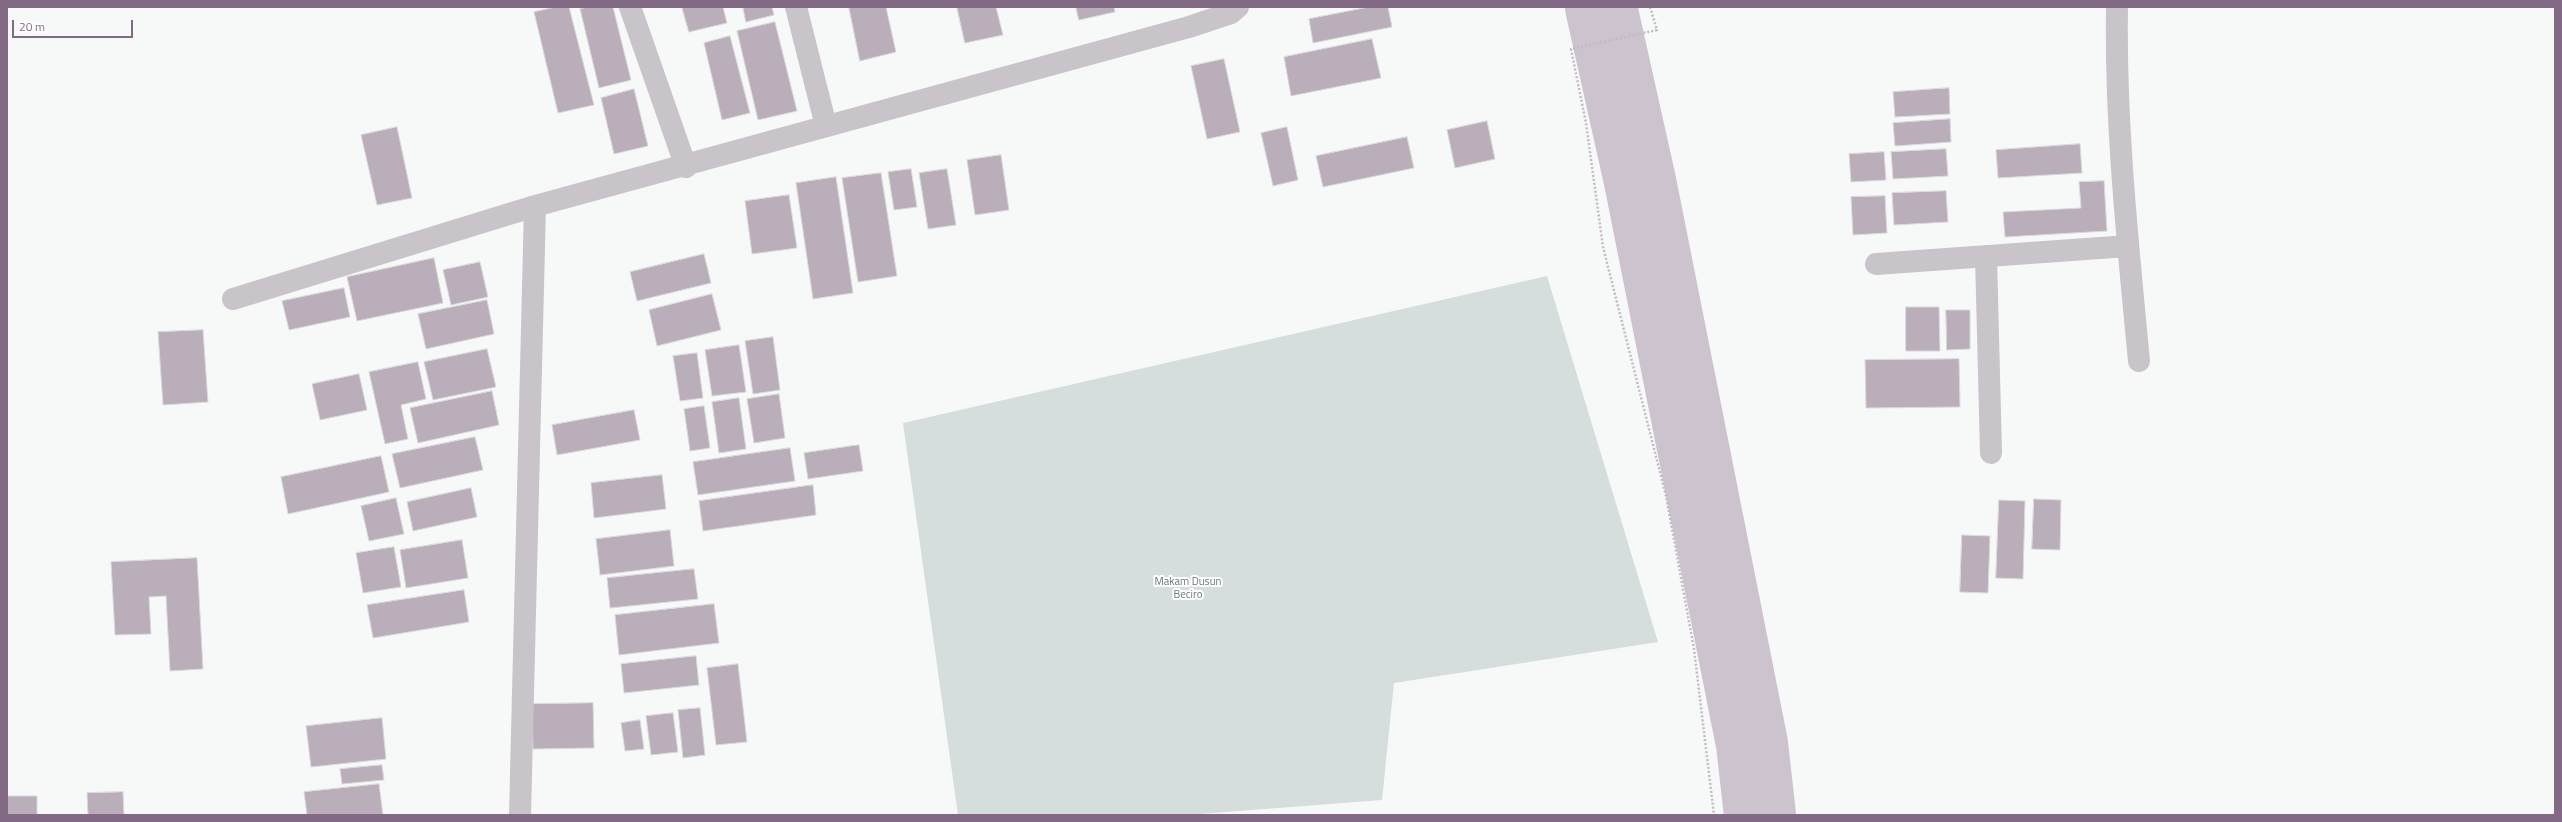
<!DOCTYPE html>
<html>
<head>
<meta charset="utf-8">
<style>
  body { margin:0 }
  #map { position:relative; width:2562px; height:822px; overflow:hidden; background:#f7f9f8; font-family:"Titillium Web",sans-serif }
  canvas { display:block }
  .frame { position:absolute; inset:0; border:8px solid #826a85; pointer-events:none }
  .scale { position:absolute; left:12px; top:20px; width:121px; height:18px; box-sizing:border-box; border:2px solid #826a85; border-top:0; padding-left:5px; font-size:12px; line-height:14px; white-space:nowrap; color:#826a85; -webkit-text-stroke:3px #fff; paint-order:stroke }
</style>
</head>
<body>
<div id="map">
<canvas width="2562" height="822"></canvas>
<div class="frame"></div>
<div class="scale">20 m</div>
</div>
<script>
const ctx = document.querySelector('canvas').getContext('2d');
ctx.lineJoin = 'round';
function fill(path, color) {
  ctx.fillStyle = color;
  ctx.fill(path, 'evenodd');
}
function strokePath(path, color, width, dash) {
  ctx.strokeStyle = color;
  ctx.lineWidth = width;
  ctx.lineCap = dash ? 'butt' : 'round';
  ctx.setLineDash(dash || []);
  ctx.stroke(path);
}
function drawText(font, color, halo, rows, align = 'center') {
  ctx.font = font + ' "Titillium Web",sans-serif';
  ctx.lineWidth = 4;
  ctx.setLineDash([]);
  ctx.textBaseline = 'middle';
  ctx.strokeStyle = halo;
  ctx.fillStyle = color;
  for (const [text, x, y, turn = 0] of rows) {
    ctx.save();
    ctx.translate(x, y);
    ctx.rotate((+turn || 0) * Math.PI / 180);
    ctx.textAlign = isNaN(turn) ? turn : align;
    if (halo) ctx.strokeText(text, 0, 0);
    ctx.fillText(text, 0, 0);
    ctx.restore();
  }
}
const green = new Path2D(`
  M 1547,276 L 1658,642 L 1394,683 L 1382,800 L 1187,815 L 958,815 L 903,423 Z`);
const river = new Path2D(`
  M 1601,7 L 1640,181 L 1752,744 L 1760,815`);
const building = new Path2D(`
  M 556,7 L 569,7 L 594,105 L 558,113 L 534,12 Z
  M 588,7 L 613,7 L 631,80 L 599,88 L 580,9 Z
  M 682,7 L 723,7 L 727,23 L 689,32 Z
  M 743,7 L 772,7 L 774,15 L 746,22 Z
  M 849,7 L 886,7 L 896,52 L 860,61 Z
  M 957,7 L 996,7 L 1003,35 L 965,43 Z
  M 1076,7 L 1114,7 L 1115,12 L 1079,20 Z
  M 1369,7 L 1388,7 L 1392,27 L 1313,43 L 1309,19 Z
  M 775,22 L 797,111 L 758,120 L 737,31 Z
  M 730,36 L 750,113 L 722,120 L 704,43 Z
  M 1372,39 L 1381,78 L 1291,96 L 1284,57 Z
  M 1224,59 L 1240,132 L 1207,139 L 1191,66 Z
  M 1949,88 L 1950,114 L 1895,117 L 1893,92 Z
  M 634,89 L 648,146 L 614,154 L 601,98 Z
  M 1950,119 L 1951,142 L 1895,146 L 1893,123 Z
  M 1487,121 L 1495,159 L 1455,168 L 1447,130 Z
  M 397,127 L 412,198 L 377,205 L 361,135 Z
  M 1287,127 L 1298,180 L 1273,186 L 1261,133 Z
  M 1407,137 L 1414,168 L 1323,187 L 1316,156 Z
  M 2080,144 L 2082,173 L 1998,178 L 1996,150 Z
  M 1946,149 L 1948,176 L 1893,179 L 1891,152 Z
  M 1884,152 L 1886,180 L 1851,182 L 1849,154 Z
  M 1001,155 L 1009,210 L 975,215 L 967,160 Z
  M 911,169 L 917,207 L 894,210 L 888,172 Z
  M 947,169 L 956,225 L 928,229 L 919,173 Z
  M 881,173 L 897,276 L 858,282 L 842,178 Z
  M 836,177 L 853,293 L 813,299 L 796,183 Z
  M 2104,181 L 2107,231 L 2005,237 L 2003,212 L 2081,208 L 2079,182 Z
  M 1946,191 L 1948,222 L 1894,225 L 1892,193 Z
  M 789,195 L 797,248 L 752,254 L 745,201 Z
  M 1885,196 L 1887,233 L 1853,235 L 1851,197 Z
  M 704,254 L 711,283 L 637,301 L 630,272 Z
  M 434,258 L 443,303 L 357,321 L 347,277 Z
  M 480,262 L 488,297 L 451,305 L 443,270 Z
  M 344,288 L 350,317 L 289,330 L 282,301 Z
  M 712,294 L 721,330 L 657,346 L 649,310 Z
  M 487,300 L 494,334 L 426,349 L 418,314 Z
  M 1906,307 L 1939,307 L 1940,351 L 1906,351 Z
  M 1946,310 L 1970,310 L 1970,349 L 1947,350 Z
  M 203,330 L 208,402 L 163,405 L 158,332 Z
  M 773,337 L 780,390 L 753,394 L 745,341 Z
  M 739,345 L 746,392 L 712,396 L 705,350 Z
  M 487,349 L 496,387 L 433,400 L 424,362 Z
  M 697,353 L 703,398 L 680,401 L 673,356 Z
  M 1959,359 L 1960,407 L 1866,408 L 1865,360 Z
  M 418,362 L 426,399 L 401,405 L 408,439 L 385,444 L 369,372 Z
  M 359,374 L 367,410 L 320,420 L 312,384 Z
  M 492,391 L 499,425 L 418,443 L 410,408 Z
  M 779,394 L 785,438 L 754,443 L 747,399 Z
  M 739,398 L 746,449 L 719,453 L 712,402 Z
  M 704,406 L 710,448 L 690,451 L 684,409 Z
  M 634,410 L 640,440 L 557,455 L 552,425 Z
  M 475,437 L 483,470 L 400,488 L 392,454 Z
  M 859,445 L 863,471 L 808,479 L 804,453 Z
  M 790,448 L 795,481 L 698,495 L 693,462 Z
  M 381,456 L 389,492 L 288,514 L 281,477 Z
  M 662,475 L 666,509 L 594,518 L 591,483 Z
  M 813,485 L 816,515 L 703,531 L 699,501 Z
  M 471,488 L 477,517 L 413,531 L 407,502 Z
  M 396,498 L 404,534 L 369,541 L 361,506 Z
  M 2034,499 L 2061,500 L 2060,550 L 2032,549 Z
  M 1999,500 L 2025,501 L 2023,579 L 1996,578 Z
  M 670,530 L 674,566 L 600,575 L 596,539 Z
  M 1962,535 L 1990,536 L 1988,593 L 1960,592 Z
  M 462,540 L 468,578 L 406,588 L 400,550 Z
  M 394,547 L 401,587 L 363,593 L 356,553 Z
  M 197,558 L 203,669 L 170,671 L 166,596 L 149,597 L 151,634 L 115,635 L 111,562 Z
  M 694,569 L 698,599 L 610,608 L 607,578 Z
  M 464,590 L 469,622 L 373,638 L 367,605 Z
  M 714,604 L 719,643 L 619,655 L 615,615 Z
  M 696,656 L 699,685 L 624,693 L 621,664 Z
  M 738,664 L 747,742 L 716,745 L 707,668 Z
  M 593,703 L 594,748 L 533,749 L 532,704 Z
  M 700,708 L 705,755 L 683,758 L 678,710 Z
  M 673,713 L 678,752 L 651,755 L 646,716 Z
  M 382,718 L 386,759 L 311,767 L 306,726 Z
  M 640,720 L 644,749 L 625,751 L 621,723 Z
  M 382,765 L 384,780 L 342,784 L 340,769 Z
  M 379,784 L 383,815 L 307,815 L 304,792 Z
  M 123,792 L 124,815 L 88,815 L 87,793 Z
  M 7,796 L 37,796 L 37,815 L 7,815 Z`);
const path = new Path2D(`
  M 1650,7 L 1657,30 L 1571,49 L 1586,123 L 1603,247 L 1666,496 L 1694,649 L 1714,815`);
const minor = new Path2D(`
  M 630,7 L 686,167
  M 796,7 L 826,126
  M 2117,7 C 2115,125 2128,244 2139,361
  M 1986,256 L 1991,453
  M 1876,264 L 2128,246
  M 233,299 L 535,206 L 1189,27 L 1231,13 L 1238,7
  M 520,815 L 535,206`);
const parkNames = [
  ["Makam Dusun",1188,582],
  ["Beciro",1188,595]
];
fill(green, '#d6dddd');
strokePath(river, '#ccc3cf', 72);
fill(building, '#b9aeba');
strokePath(building, '#d9dada', 1);
strokePath(path, '#c0bbc0', 2.5, [2, 2]);
strokePath(minor, '#c9c3ca', 22);
drawText('11px', '#69777d', '#fff', parkNames);
</script>
</body>
</html>
